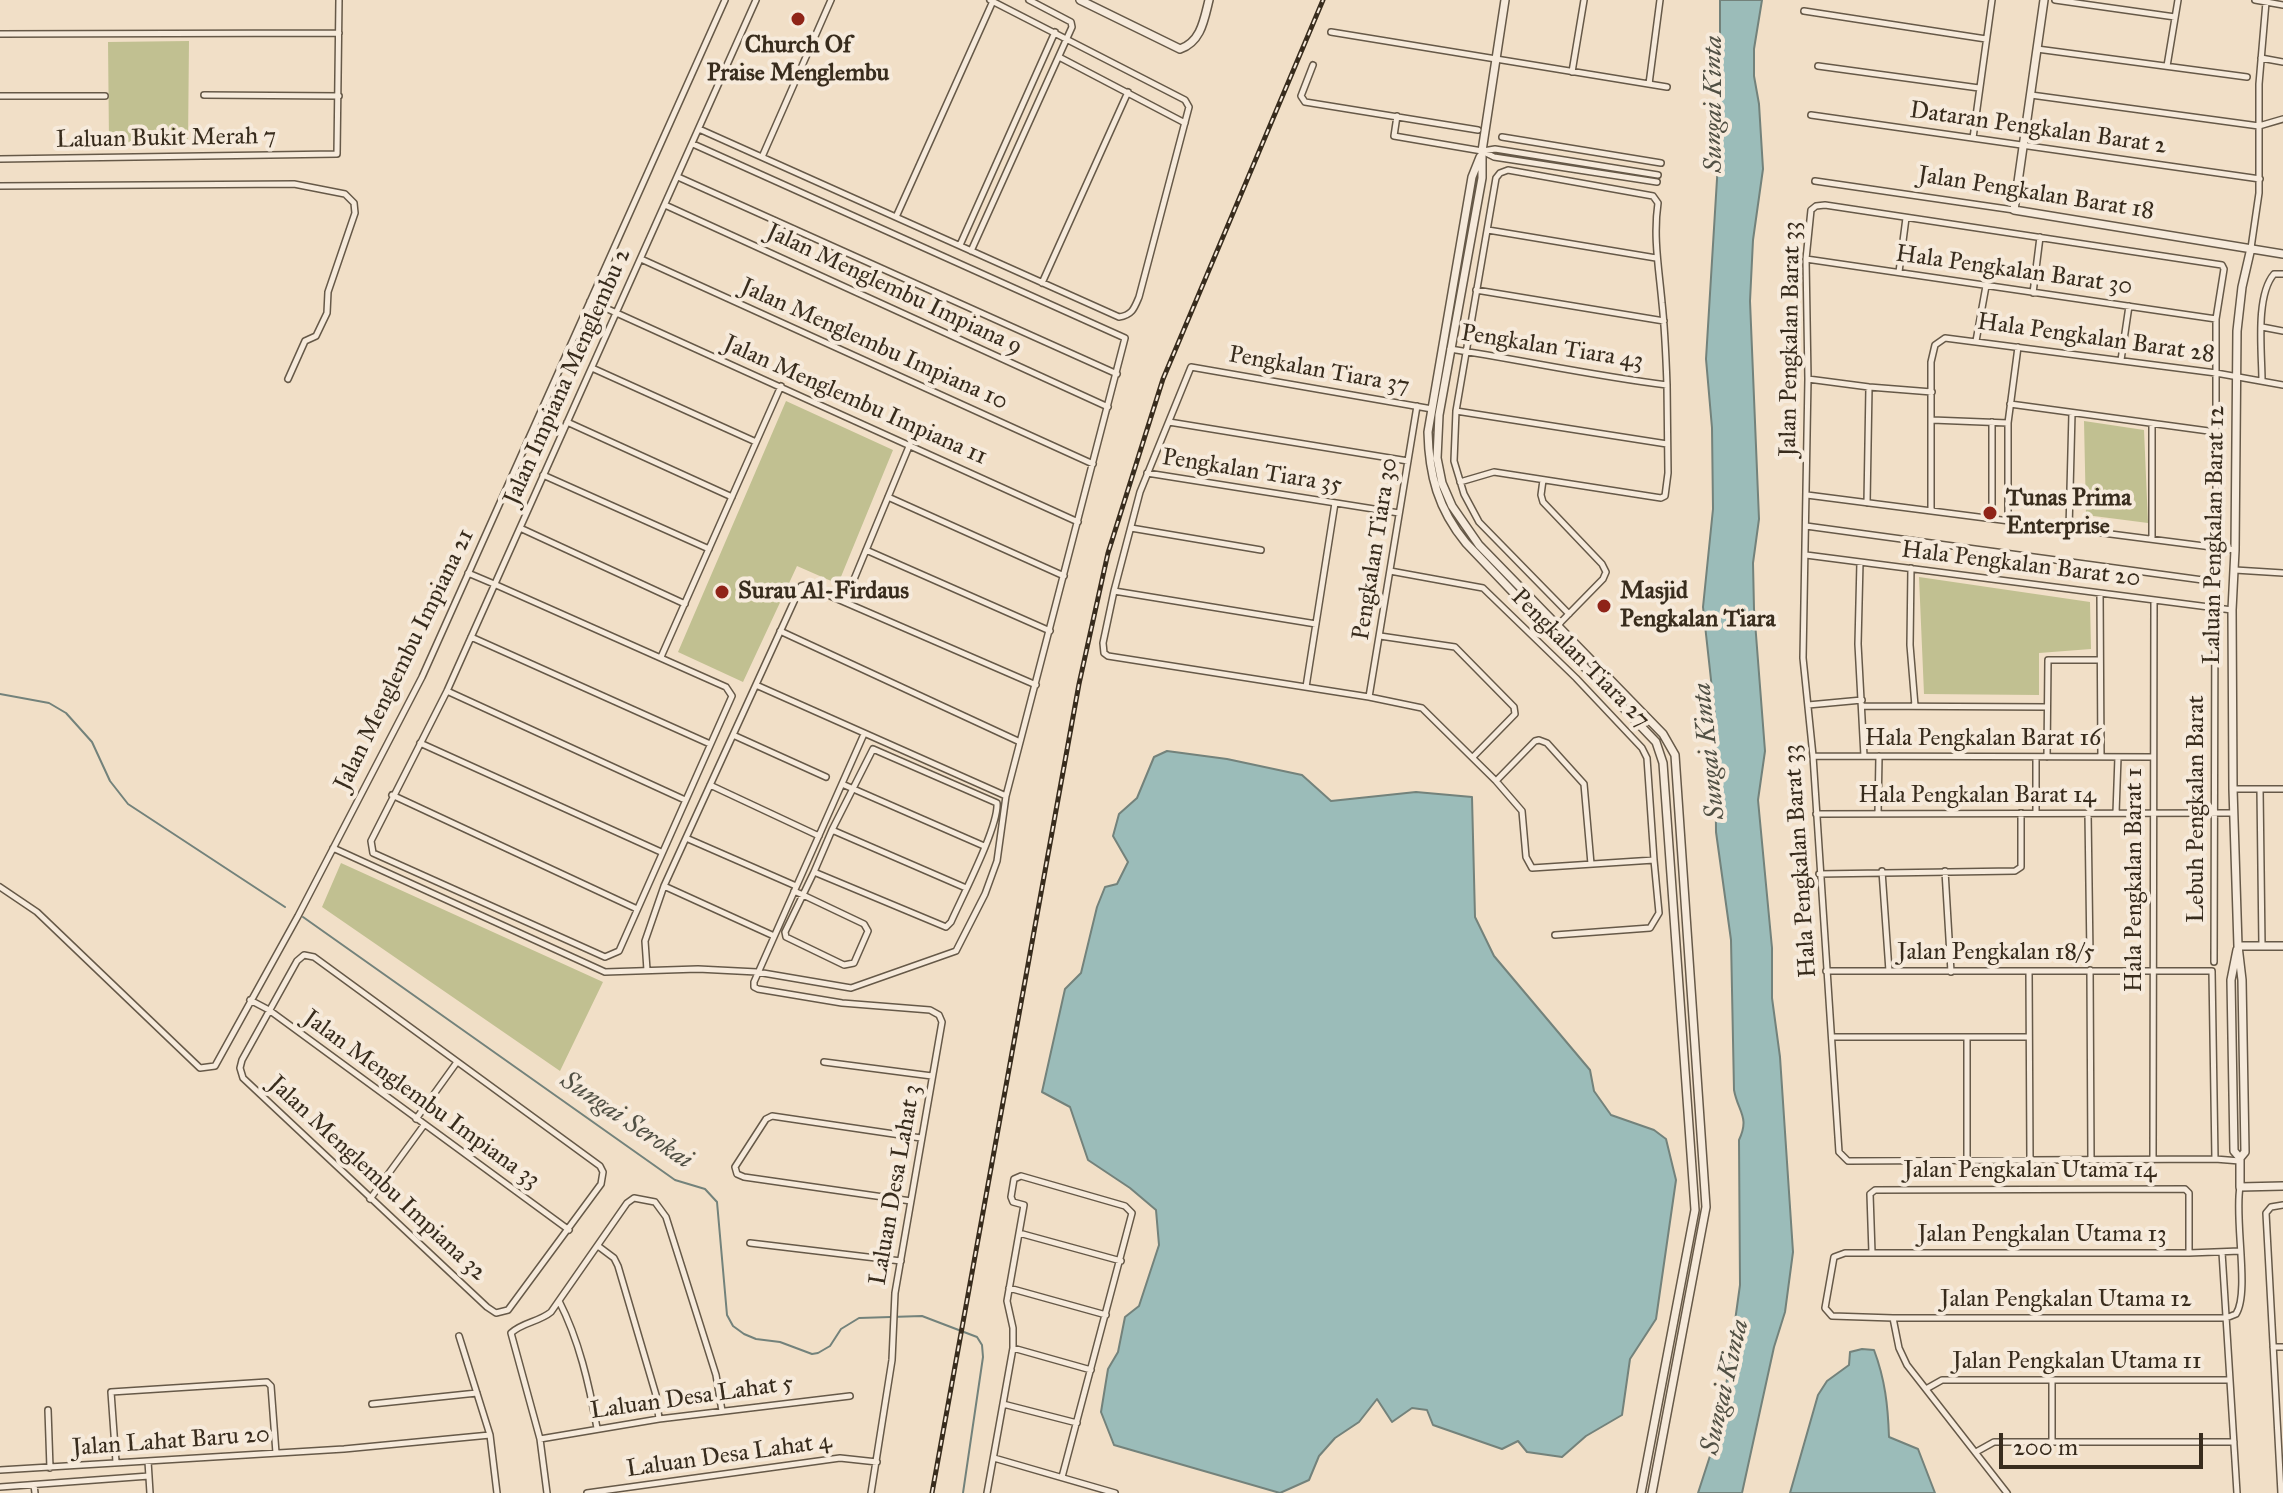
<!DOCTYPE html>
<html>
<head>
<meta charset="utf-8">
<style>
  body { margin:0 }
  #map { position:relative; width:2283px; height:1493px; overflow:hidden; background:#f1dfc7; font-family:"IM FELL Great Primer",serif }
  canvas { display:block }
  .scale { position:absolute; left:1999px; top:1433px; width:204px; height:36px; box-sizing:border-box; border:4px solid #382c1d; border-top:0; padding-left:10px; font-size:24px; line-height:28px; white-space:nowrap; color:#382c1d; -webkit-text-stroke:6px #f6eadb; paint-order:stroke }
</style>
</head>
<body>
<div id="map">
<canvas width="2283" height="1493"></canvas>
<div class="scale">200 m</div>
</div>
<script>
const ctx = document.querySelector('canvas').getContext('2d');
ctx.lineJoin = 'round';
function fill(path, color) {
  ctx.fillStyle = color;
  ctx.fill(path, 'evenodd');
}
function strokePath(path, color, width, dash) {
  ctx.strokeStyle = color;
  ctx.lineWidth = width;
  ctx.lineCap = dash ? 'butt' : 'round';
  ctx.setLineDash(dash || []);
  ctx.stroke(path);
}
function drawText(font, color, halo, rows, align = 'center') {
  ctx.font = font + ' "IM FELL Great Primer",serif';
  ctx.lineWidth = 8;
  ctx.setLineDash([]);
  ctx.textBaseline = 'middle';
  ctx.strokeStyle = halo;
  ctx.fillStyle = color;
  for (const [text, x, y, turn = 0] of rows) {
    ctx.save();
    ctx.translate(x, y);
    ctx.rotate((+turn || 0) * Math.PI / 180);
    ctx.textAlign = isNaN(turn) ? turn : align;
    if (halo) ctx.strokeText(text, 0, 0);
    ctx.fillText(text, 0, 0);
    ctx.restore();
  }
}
const green = new Path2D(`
  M 189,41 L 188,145 L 109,142 L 108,42 Z
  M 786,401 L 893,450 L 838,584 L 797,566 L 743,682 L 678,652 Z
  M 2084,421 L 2144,430 L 2148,523 L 2086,515 Z
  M 1919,577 L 2090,602 L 2091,649 L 2039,653 L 2039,695 L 1924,694 Z
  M 341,863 L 603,982 L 560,1071 L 322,907 Z`);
const water = new Path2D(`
  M 1720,0 L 1762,0 L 1754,49 L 1754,76 L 1759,104 L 1763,169 L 1753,240 L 1750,301 L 1759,519 L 1753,563 L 1754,609 L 1765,751 L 1758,800 L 1772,948 L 1772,998 L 1780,1057 L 1793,1252 L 1785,1312 L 1774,1347 L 1742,1493 L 1698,1493 L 1721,1422 L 1740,1285 L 1739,1140 C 1750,1117 1738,1112 1734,1090 L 1731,940 L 1716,832 L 1715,716 L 1703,607 L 1713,509 L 1712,428 L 1706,359 L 1720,130 Z
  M 1167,751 L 1227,759 L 1302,775 L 1331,801 L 1416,792 L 1472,797 L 1475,917 L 1494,956 L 1590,1070 L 1594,1091 L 1611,1115 L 1654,1130 L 1666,1139 L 1676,1180 L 1656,1319 L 1630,1359 L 1622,1415 L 1586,1436 L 1562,1457 L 1527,1452 L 1518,1441 L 1502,1449 L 1433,1425 L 1427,1410 L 1412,1408 L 1392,1422 L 1377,1399 L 1359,1422 L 1335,1438 L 1319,1456 L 1309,1480 L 1280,1493 L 1114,1445 L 1101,1412 L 1108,1369 L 1118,1352 L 1125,1317 L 1139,1306 L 1159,1245 L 1156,1210 L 1130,1188 L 1088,1160 L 1070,1107 L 1042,1092 L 1065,989 L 1081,973 L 1097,907 L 1105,887 L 1117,884 L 1128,862 L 1113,836 L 1119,814 L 1137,798 L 1154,757 Z
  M 1862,1349 L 1874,1350 C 1885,1379 1888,1406 1889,1437 L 1918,1449 L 1935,1493 L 1790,1493 L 1818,1395 L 1827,1381 L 1849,1365 L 1850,1352 Z`);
const stream = new Path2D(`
  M 0,694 L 49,703 L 66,713 L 92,742 L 110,781 L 128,804 L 285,907
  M 303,917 L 675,1180 L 705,1189 L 717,1202 L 727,1315 L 733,1326 L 744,1334 L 756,1339 L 780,1342 L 812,1354 L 818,1353 L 830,1346 L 841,1329 L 859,1318 L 922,1316 L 977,1337 L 982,1345 L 983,1357 L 963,1493`);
const minor = new Path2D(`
  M 2055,0 L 2175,17
  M 2255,0 L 2283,5
  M 1804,11 L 1986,39
  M 1331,32 L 1667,87
  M 0,34 L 339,33
  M 2037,49 L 2247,77
  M 1059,57 L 1185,123
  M 2261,58 L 2283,62
  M 1313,65 L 1301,96 L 1305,102 L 1478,130
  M 1818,66 L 1979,88
  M 2167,66 L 2178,0
  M 1572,72 L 1584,0
  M 1649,84 L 1660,0
  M 204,95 L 339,96
  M 2031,95 L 2259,126 L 2283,119
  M 0,96 L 105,96
  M 1811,115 L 2260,179
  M 1397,116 L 1394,136 L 1482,151 L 1494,157 L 1657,182
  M 699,129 L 1119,317 C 1132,315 1134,309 1139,297 L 1189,107 L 1185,100 L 990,0
  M 1502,137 L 1661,163
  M 1973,138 L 1992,0
  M 1483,151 L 1495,149 L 1658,175
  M 762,157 L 831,0
  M 0,159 L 337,154 L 339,0
  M 678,177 L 1117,374
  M 1815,181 L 2014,210
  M 0,186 L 294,184 L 345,194 L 354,203 L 355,213 L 328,292 L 327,313 L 316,336 L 305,341 L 288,379
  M 665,205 L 1108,407
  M 896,217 L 993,1
  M 1488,230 L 1656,258
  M 960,245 L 1055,32
  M 2251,248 L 2259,193 L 2259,84 L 2266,2
  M 971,251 L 1072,27 L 1071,22 L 1029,0
  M 641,259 L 1093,464
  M 1806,259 L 2216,319
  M 1899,272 L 1906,218
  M 1042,283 L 1128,92
  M 1476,290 L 1664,321
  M 2033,293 L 2040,237
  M 590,301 L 1078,522
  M 2262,327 L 2283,331
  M 1976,341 L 1986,286
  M 1450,349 C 1522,360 1594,376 1667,385 C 1666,357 1665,330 1662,303 C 1659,269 1653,237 1658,203 L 1653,196 L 1508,170 L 1500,173 L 1496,178 L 1456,411 L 1454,461 L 1464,494 L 1479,522 L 1569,614
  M 2121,360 L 2129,306
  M 592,368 L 756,442
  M 1808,379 L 1869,387 L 1932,392
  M 2262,381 C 2262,353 2255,296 2274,274 L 2283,274
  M 2010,404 L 2216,432
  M 1456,411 L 1667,444
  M 1932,420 L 2008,423
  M 567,422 L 732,497
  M 1169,422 L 1408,461
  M 1147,473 L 1399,513
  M 543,475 L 709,549
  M 1543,480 L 1541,495 L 1543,502 L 1602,564 L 1606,572 L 1603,579 L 1557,626
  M 1460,482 L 1494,472 L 1661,498 L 1665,496 L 1668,473 L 1667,385
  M 1807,495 L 2235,550
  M 888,497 L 1064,576
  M 1867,503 L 1869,387
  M 1931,511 L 1931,362 L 1935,345 L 1945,338 L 2216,373 L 2283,385
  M 1992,519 L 1992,422
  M 2008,521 L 2008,423 L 2018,347
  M 1806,526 L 2210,581 L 2214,577 L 2216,548 L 2216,319 L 2224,269 L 2222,265 L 1825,205 L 1816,206 L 1811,210 L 1806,259 L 1808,379 L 1803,658 L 1813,756 L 1839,1152 L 1848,1161 L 2215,1159 L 2240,1161
  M 520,528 L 685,604
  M 1131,528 L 1261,550
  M 2069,529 L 2072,413
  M 2152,539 L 2152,424
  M 866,550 L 1050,631
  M 1806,555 L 2232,610
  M 1860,562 L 1858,644 L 1864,756
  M 1911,568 L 1910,645 L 1915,706
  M 2235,570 L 2283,573
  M 1390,571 L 1483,588 L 1576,678 L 1642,748 L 1647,758 L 1654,860 L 1532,868 L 1526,857 L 1522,811 L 1496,781 L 1422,708 L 1369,697 L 1417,406
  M 468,573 L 494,584 L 726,687 L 732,696 L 619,951 L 605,957 L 373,853 L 371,841 L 447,691 L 756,0
  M 1114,591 L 1316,624
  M 2100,593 L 2101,757
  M 845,601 L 910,444
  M 780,631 L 1020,742
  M 1380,636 L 1455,647 L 1514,707 L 1515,714 L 1473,757
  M 471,637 L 710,744
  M 661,657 L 781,386
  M 756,685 L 1006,796
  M 1306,687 L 1335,503
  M 447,691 L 685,800
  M 1369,697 L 1108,656 L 1104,653 L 1103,643 L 1114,591 L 1140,492 L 1191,367 L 1432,409
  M 1808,705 L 1862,700
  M 1862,706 L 2047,707
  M 864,734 L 754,982 L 754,987 L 758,989 L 842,1003 L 930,1010 L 939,1015 L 942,1022 L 895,1293 L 892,1360 L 871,1493
  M 733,735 L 826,777
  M 420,743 L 661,852
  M 873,749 L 997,803 C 999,826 962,897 951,922 L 946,927 L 814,872 L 832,830 Z
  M 1813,756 L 2153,757
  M 2047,757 L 2048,660 L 2100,660
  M 1496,781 L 1535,741 L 1539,740 L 1547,743 L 1584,784 L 1591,864
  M 842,784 L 984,846
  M 710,785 L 819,836
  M 2233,789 L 2283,789
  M 2260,789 L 2262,946
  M 392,795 L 637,909
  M 2036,813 L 2036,757
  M 2088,813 L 2090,956
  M 2116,813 L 2118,757
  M 1816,814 L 2234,813
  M 1878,814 L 1879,756
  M 832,830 L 966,888
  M 686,838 L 796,886
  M 333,848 L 605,972 L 698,969 L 757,972 L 851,988 L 956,951 L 985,894 L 997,861 L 1006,796 L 1125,338 L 693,144
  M 1882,871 L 1889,971
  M 1945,871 L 1951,972
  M 1819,874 L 2015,871 L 2021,867 L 2021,813
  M 664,886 L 774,936
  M 0,887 L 37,912 L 200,1068 L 215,1066 L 298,916 L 422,677 L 725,0
  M 794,891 L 803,895 L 864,924 L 868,931 L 854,963 L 844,965 L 786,937 L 785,932 L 814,872
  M 1555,935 L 1650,928 L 1659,913 L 1654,860
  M 304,955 L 314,957 L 600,1166 L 603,1172 L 601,1184 L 508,1310 L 496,1313 L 487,1307 L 243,1078 L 240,1068 L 242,1060 L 297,961 Z
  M 2214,962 L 2215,608
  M 647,970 L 645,941 L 664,886 L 801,586 L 805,585 L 1036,685
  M 2090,970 L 2091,1160
  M 1826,971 L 2212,971 L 2215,1159
  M 2029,972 L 2030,1160
  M 250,1000 L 269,1010 L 569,1230
  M 1832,1037 L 2029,1037
  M 1967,1037 L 1967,1160
  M 824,1062 L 932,1076
  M 416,1119 L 457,1062
  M 2153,1160 L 2154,600
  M 370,1199 L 424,1125
  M 911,1201 L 744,1177 L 737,1174 L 735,1167 L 766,1119 L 772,1116 L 921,1138
  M 1019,1233 L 1121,1261
  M 750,1243 L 901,1261
  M 598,1246 L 614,1258 L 618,1266 L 656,1395 L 659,1419
  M 2240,1251 L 2189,1253 L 1845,1253 L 1834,1257 L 1825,1308 L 1832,1316 L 1893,1318 L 2226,1318 L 2236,1314 C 2250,1293 2234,1218 2240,1187
  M 2222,1252 L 2237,1493
  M 1872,1253 L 1870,1194 L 1875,1190 L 2185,1189 L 2189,1193 L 2189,1253
  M 1009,1288 L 1106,1315
  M 559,1301 C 579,1340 589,1384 597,1428
  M 1893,1318 L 1899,1348 L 1907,1365 L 2007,1493
  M 459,1336 L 490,1435 L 497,1493
  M 2273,1347 L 2283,1347
  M 1013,1348 L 1091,1370
  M 1926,1389 L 1942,1380 L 2230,1380
  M 372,1404 L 477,1393
  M 1003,1404 L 1077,1423
  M 48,1410 L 50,1468
  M 540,1439 L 659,1419 L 850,1396
  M 2052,1442 L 2052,1380
  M 1976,1452 L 1994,1442 L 2234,1442
  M 994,1458 L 1115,1493
  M 148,1461 L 150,1493
  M 116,1462 L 111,1392 L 267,1382 L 271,1386 L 276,1453
  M 0,1470 L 344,1449 L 490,1435
  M 34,1485 L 35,1493
  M 0,1487 L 149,1476
  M 547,1493 L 540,1439 L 511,1333 C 523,1322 539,1322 551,1312 L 627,1203 L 634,1198 L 655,1202 L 666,1217 L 716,1375 L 722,1411
  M 587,1493 L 840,1458 L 877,1462
  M 987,1493 L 1013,1348 L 1013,1328 L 1007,1301 L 1024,1205 L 1013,1202 L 1011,1197 L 1014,1179 L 1021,1176 L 1125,1206 L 1132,1213 L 1062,1477
  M 2281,1493 L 2266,1213 L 2271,1207 L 2283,1205`);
const tertiary = new Path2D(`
  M 1080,0 L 1180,49 C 1201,42 1204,20 1209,0
  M 1505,0 L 1482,151 L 1482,178 L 1439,415 L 1437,458 L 1442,483 L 1452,506 L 1479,545 L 1663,734 L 1675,755 L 1706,1207 L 1652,1493
  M 2044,0 L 2014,210 L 2283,254
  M 1480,157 L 1472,177 L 1428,432 C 1429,475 1438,509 1466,543 L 1656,742 L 1663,763 L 1695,1210 L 1641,1493
  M 2251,248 L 2242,287 L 2237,331 L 2235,550 L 2232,610 L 2233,789 L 2238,946 L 2242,980 L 2245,1152 L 2240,1158 L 2240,1187 L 2283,1186
  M 2238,946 L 2283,946
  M 2237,950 L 2231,980 L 2234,1151 L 2240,1158`);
const rail = new Path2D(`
  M 932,1493 L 1079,684 L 1108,553 L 1163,379 L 1323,0`);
const markers = [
  [798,19,8,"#8f2418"],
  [1990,513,8,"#8f2418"],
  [722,592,8,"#8f2418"],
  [1604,606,8,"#8f2418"]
];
const poiNames = [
  ["Church Of",798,46,"center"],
  ["Praise Menglembu",798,74,"center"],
  ["Tunas Prima",2006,499],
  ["Enterprise",2006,527],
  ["Surau Al-Firdaus",738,592],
  ["Masjid",1620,592],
  ["Pengkalan Tiara",1620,620]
];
const streetNames = [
  ["Dataran Pengkalan Barat 2",2038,129,8],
  ["Laluan Bukit Merah 7",166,139,-1],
  ["Jalan Pengkalan Barat 18",2036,194,9],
  ["Hala Pengkalan Barat 30",2014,271,8],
  ["Jalan Menglembu Impiana 9",894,290,25],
  ["Jalan Pengkalan Barat 33",1791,339,-89],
  ["Hala Pengkalan Barat 28",2096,339,8],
  ["Jalan Menglembu Impiana 10",874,345,24],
  ["Pengkalan Tiara 43",1552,348,9],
  ["Pengkalan Tiara 37",1319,371,10],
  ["Jalan Impiana Menglembu 2",568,377,-66],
  ["Jalan Menglembu Impiana 11",855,401,24],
  ["Pengkalan Tiara 35",1252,472,9],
  ["Laluan Pengkalan Barat 12",2215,535,-89],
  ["Pengkalan Tiara 30",1376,549,-81],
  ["Hala Pengkalan Barat 20",2021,565,7],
  ["Pengkalan Tiara 27",1580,659,45],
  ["Jalan Menglembu Impiana 21",405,660,-64],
  ["Hala Pengkalan Barat 16",1983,739],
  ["Hala Pengkalan Barat 14",1977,796],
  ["Lebuh Pengkalan Barat",2197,809,-90],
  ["Hala Pengkalan Barat 33",1801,861,-94],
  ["Hala Pengkalan Barat 1",2135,880,-90],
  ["Jalan Pengkalan 18/5",1996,953],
  ["Jalan Menglembu Impiana 33",421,1100,36],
  ["Jalan Pengkalan Utama 14",2030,1171],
  ["Jalan Menglembu Impiana 32",377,1179,43],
  ["Laluan Desa Lahat 3",896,1185,-80],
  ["Jalan Pengkalan Utama 13",2042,1235],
  ["Jalan Pengkalan Utama 12",2066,1300],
  ["Jalan Pengkalan Utama 11",2077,1362],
  ["Laluan Desa Lahat 5",692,1398,-8],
  ["Jalan Lahat Baru 20",171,1442,-4],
  ["Laluan Desa Lahat 4",729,1456,-8]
];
const waterNames = [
  ["Sungai Kinta",1715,104,-90],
  ["Sungai Kinta",1710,751,-96],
  ["Sungai Serokai",626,1121,34],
  ["Sungai Kinta",1726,1387,-77]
];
fill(green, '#c1c091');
fill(water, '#9bbcb9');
strokePath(water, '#73827b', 2);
strokePath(stream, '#73827b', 2);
strokePath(minor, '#665948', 8);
strokePath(tertiary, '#665948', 10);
strokePath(minor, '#f6eadb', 5);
strokePath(tertiary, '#f6eadb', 7);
strokePath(rail, '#382c1d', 5);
strokePath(rail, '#f6eadb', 2, [6]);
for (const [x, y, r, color] of markers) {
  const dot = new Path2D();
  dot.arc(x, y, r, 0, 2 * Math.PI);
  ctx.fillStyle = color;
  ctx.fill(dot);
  strokePath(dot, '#f6eadb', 3);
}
drawText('bold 24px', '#382c1d', '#f6eadb', poiNames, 'left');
drawText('24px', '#382c1d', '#f6eadb', streetNames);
drawText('italic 26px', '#515044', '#f6eadb', waterNames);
</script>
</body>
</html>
